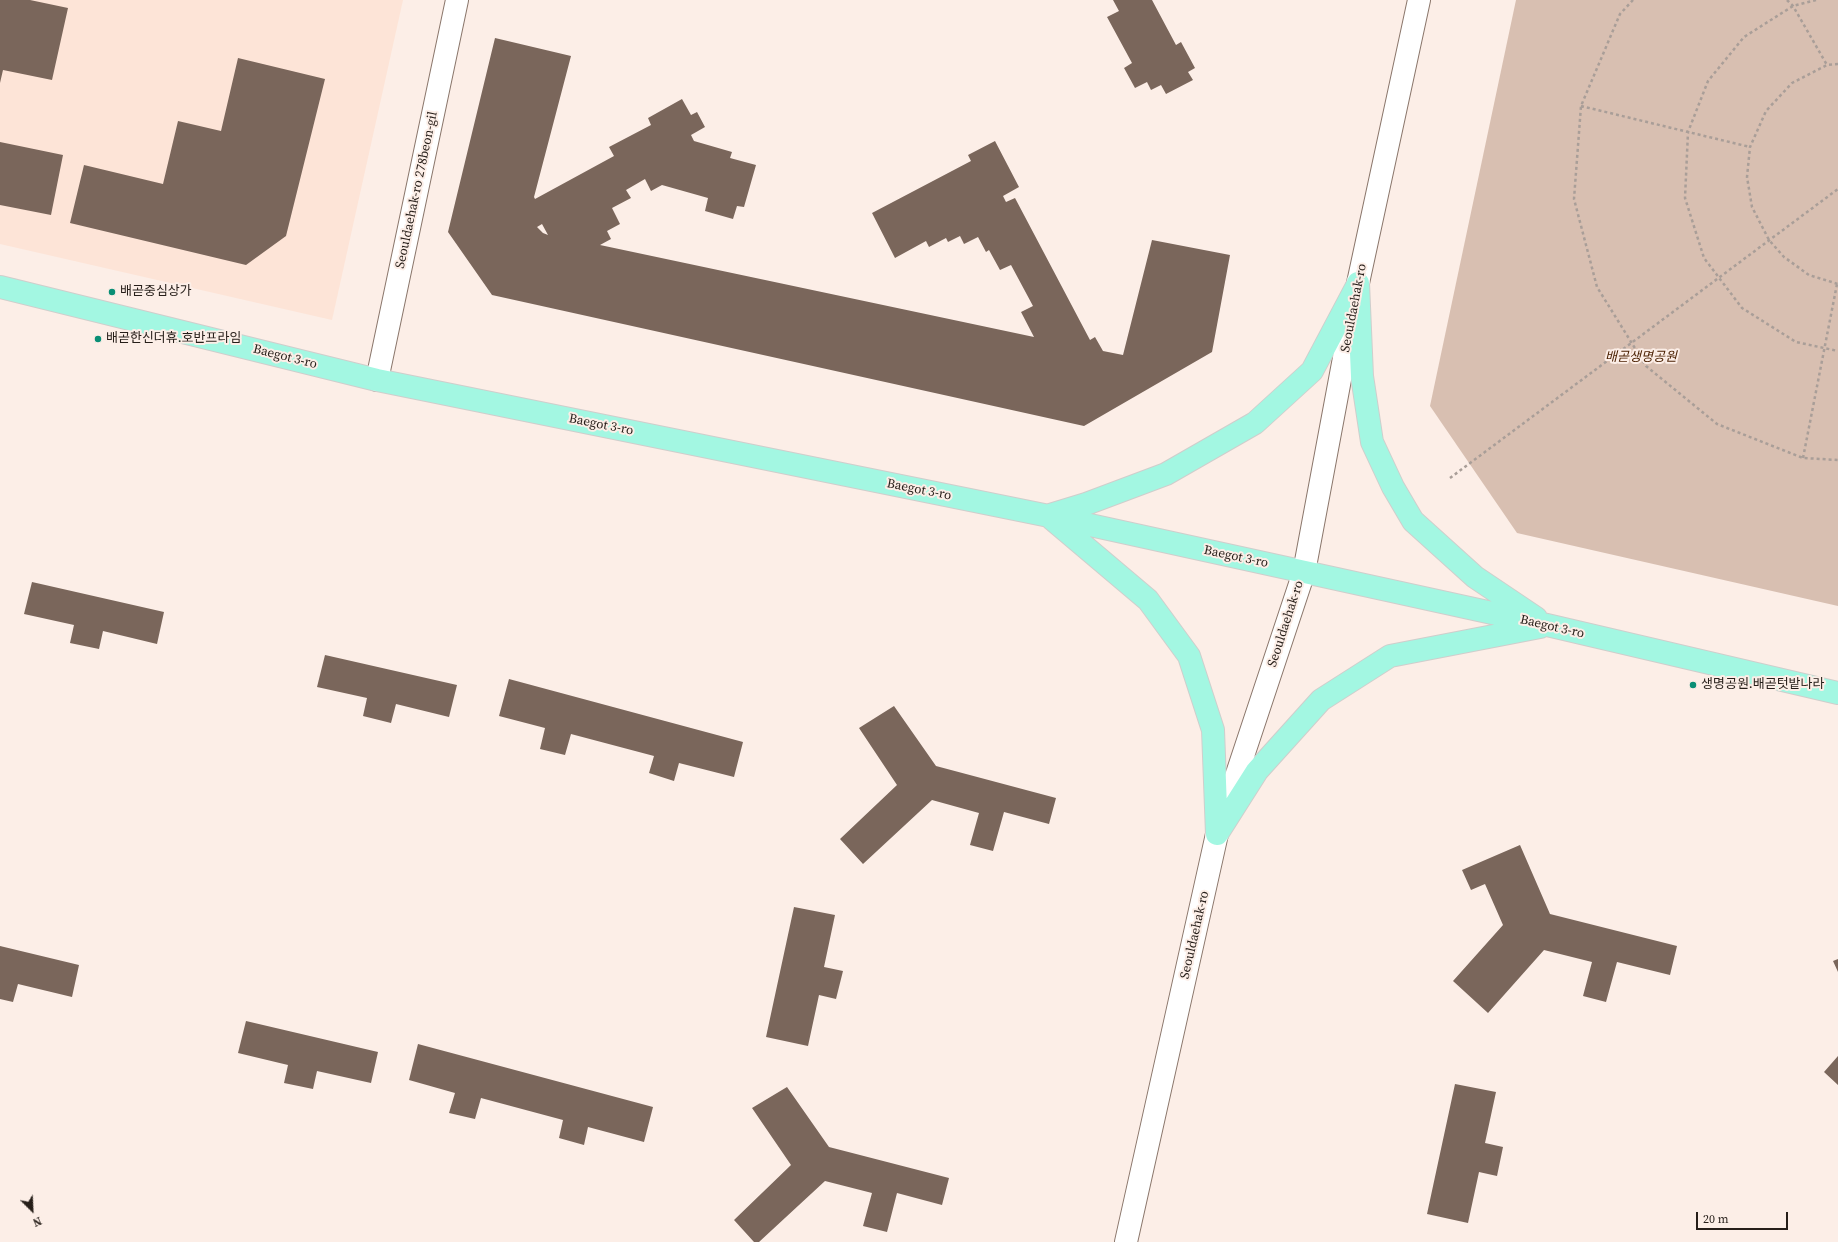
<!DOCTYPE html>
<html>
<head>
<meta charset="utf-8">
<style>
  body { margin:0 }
  #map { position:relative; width:1838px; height:1242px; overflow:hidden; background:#fceee7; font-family:"Source Serif 4",serif }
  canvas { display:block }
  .north { position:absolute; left:12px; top:1190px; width:40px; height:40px; -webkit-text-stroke:3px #fceee7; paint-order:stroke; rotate:156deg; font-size:11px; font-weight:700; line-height:16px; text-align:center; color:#261e19 }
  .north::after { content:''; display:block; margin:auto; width:14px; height:18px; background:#261e19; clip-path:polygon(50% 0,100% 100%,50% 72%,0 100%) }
  .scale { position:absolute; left:1696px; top:1212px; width:92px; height:18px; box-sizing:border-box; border:2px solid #261e19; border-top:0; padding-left:5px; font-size:12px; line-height:14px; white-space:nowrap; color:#261e19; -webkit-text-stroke:3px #fceee7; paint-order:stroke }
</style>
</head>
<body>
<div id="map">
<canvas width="1838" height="1242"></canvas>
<div class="north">N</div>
<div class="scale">20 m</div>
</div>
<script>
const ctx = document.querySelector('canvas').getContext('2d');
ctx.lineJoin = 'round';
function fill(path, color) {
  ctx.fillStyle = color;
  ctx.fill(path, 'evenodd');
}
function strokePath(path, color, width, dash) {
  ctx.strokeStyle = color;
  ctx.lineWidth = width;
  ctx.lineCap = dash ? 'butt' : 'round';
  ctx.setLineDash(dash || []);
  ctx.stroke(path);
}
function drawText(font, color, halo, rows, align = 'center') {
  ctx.font = font + ' "Source Serif 4","Noto Sans KR",serif';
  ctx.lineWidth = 4;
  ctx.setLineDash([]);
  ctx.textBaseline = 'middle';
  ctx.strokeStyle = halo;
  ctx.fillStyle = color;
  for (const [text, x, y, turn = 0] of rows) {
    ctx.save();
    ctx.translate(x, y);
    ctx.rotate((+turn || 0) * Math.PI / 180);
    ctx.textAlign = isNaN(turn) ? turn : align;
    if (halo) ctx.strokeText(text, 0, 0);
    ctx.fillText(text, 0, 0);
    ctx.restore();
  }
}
const built = new Path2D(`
  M 0,0 L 403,0 L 332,320 L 0,244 Z`);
const green = new Path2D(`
  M 1516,0 L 1838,0 L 1838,606 L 1517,533 L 1430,406 Z`);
const building = new Path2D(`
  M 0,0 L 30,0 L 68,8 L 52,80 L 3,70 L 0,83 Z
  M 1113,0 L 1152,0 L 1176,45 L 1181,42 L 1195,68 L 1188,72 L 1193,80 L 1166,94 L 1161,85 L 1151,90 L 1147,82 L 1135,88 L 1124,68 L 1132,63 L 1107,17 L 1119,11 Z
  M 495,38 L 571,56 L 534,197 L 535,199 L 614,156 L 609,147 L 651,125 L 648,118 L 682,99 L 691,115 L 697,112 L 705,127 L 691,135 L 694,141 L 732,152 L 730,158 L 756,165 L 744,207 L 737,206 L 733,219 L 705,211 L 708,198 L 662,185 L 651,191 L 645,179 L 626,190 L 631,198 L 612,208 L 620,224 L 607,231 L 611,239 L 600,245 L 1034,337 L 1021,312 L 1033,306 L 1011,265 L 1000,270 L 989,250 L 986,252 L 978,237 L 964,244 L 960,236 L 948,242 L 946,238 L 929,247 L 926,241 L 895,258 L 872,213 L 971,161 L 968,155 L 995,141 L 1019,187 L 1003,196 L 1006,202 L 1015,198 L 1090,340 L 1095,337 L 1103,351 L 1123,355 L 1152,240 L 1230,255 L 1212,352 L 1084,426 L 492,295 L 448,232 ZM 542,224 L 548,235 L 543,233 L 537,227 Z
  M 238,58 L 325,79 L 286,236 L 246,265 L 70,223 L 84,165 L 163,184 L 178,121 L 221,131 Z
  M 0,142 L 63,155 L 51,215 L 0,205 Z
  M 32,582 L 164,612 L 157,644 L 103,631 L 99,649 L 70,643 L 74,625 L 24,614 Z
  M 325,655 L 457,685 L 449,717 L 396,704 L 391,723 L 363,716 L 367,698 L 317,687 Z
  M 509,679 L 743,742 L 734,777 L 679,763 L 674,781 L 649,773 L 654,756 L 571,734 L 565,755 L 540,749 L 545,728 L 499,716 Z
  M 894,706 L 936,766 L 1056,798 L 1049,824 L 1004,812 L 993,851 L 970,845 L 979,813 L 932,800 L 863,864 L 840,839 L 897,785 L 859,728 Z
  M 1520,845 L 1550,914 L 1677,946 L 1670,975 L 1617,962 L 1606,1002 L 1583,996 L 1592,962 L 1544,950 L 1488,1013 L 1453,981 L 1503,925 L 1485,884 L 1471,890 L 1462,870 Z
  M 794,907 L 835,915 L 824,967 L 843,971 L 836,999 L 819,995 L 808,1046 L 766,1037 Z
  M 0,946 L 79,965 L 72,997 L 18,984 L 13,1002 L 0,999 Z
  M 1838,959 L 1838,972 L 1833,961 Z
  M 246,1021 L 378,1052 L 371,1083 L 317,1071 L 313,1089 L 284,1083 L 288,1065 L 238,1053 Z
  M 418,1044 L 653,1107 L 644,1142 L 588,1127 L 584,1145 L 559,1138 L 563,1120 L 481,1098 L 475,1119 L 449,1113 L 455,1093 L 409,1080 Z
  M 1838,1056 L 1838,1085 L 1824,1072 Z
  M 1455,1084 L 1496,1092 L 1485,1143 L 1503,1147 L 1497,1176 L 1479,1172 L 1468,1223 L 1427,1214 Z
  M 787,1087 L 829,1147 L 949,1178 L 942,1205 L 897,1193 L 887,1232 L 863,1226 L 872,1193 L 825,1181 L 759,1242 L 754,1242 L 734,1220 L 791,1165 L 752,1108 Z`);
const path = new Path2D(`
  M 1633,0 L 1620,14 L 1581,106 L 1574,199 L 1597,287 L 1646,366 L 1717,424 L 1803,458 L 1838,460
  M 1787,0 L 1793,6 L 1827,65
  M 1816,0 L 1793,6 L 1744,37 L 1708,81 L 1688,132 L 1685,198 L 1704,258 L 1742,308 L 1796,342 L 1838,351
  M 1838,64 L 1827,65 L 1792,83 L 1766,111 L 1750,147 L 1747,177 L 1752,207 L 1769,240 L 1784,257 L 1809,275 L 1838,284
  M 1581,106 L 1750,147
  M 1803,458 L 1837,284
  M 1450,478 L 1838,189`);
const minor = new Path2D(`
  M 377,380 L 457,0
  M 1126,1242 L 1217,834 L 1304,572 L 1358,283 L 1419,0`);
const major = new Path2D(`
  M 1358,283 L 1362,376 L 1372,442 L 1393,487 L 1413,521 L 1475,577 L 1536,618
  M 0,287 L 377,380 L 1049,516 L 1547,625 L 1838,693
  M 1050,515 L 1086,504 L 1166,474 L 1255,423 L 1312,371 L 1358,284
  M 1051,518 L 1148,600 L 1189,656 L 1213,730 L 1217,834
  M 1217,834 L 1257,771 L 1321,700 L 1390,656 L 1540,627`);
const markers = [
  [112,292,4,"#098e75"],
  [98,339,4,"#098e75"],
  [1693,685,4,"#098e75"]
];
const streetNames = [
  ["Seouldaehak-ro 278beon-gil",417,190,-78],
  ["Seouldaehak-ro",1354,308,-79],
  ["Baegot 3-ro",285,357,14],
  ["Baegot 3-ro",601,425,11],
  ["Baegot 3-ro",919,490,11],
  ["Baegot 3-ro",1236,557,12],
  ["Seouldaehak-ro",1286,624,-72],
  ["Baegot 3-ro",1552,627,13],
  ["Seouldaehak-ro",1195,935,-77]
];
const poiNames = [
  ["배곧중심상가",120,292],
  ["배곧한신더휴.호반프라임",106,339],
  ["생명공원.배곧텃밭나라",1701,685]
];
const parkNames = [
  ["배곧생명공원",1641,358]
];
fill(built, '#fde4d7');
fill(green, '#d8bfb1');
fill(building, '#7a665b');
strokePath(minor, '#8a766b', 24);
strokePath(major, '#cfcecc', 24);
strokePath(path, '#a99e98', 2.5, [3, 3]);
strokePath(minor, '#fff', 22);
strokePath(major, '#a3f7e2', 22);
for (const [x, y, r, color] of markers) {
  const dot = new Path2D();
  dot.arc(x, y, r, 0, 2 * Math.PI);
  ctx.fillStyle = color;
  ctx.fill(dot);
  strokePath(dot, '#fceee7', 1.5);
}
drawText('13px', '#261e19', '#fceee7', streetNames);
drawText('13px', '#261e19', '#fceee7', poiNames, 'left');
drawText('italic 13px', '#4b2103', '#fceee7', parkNames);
</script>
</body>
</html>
